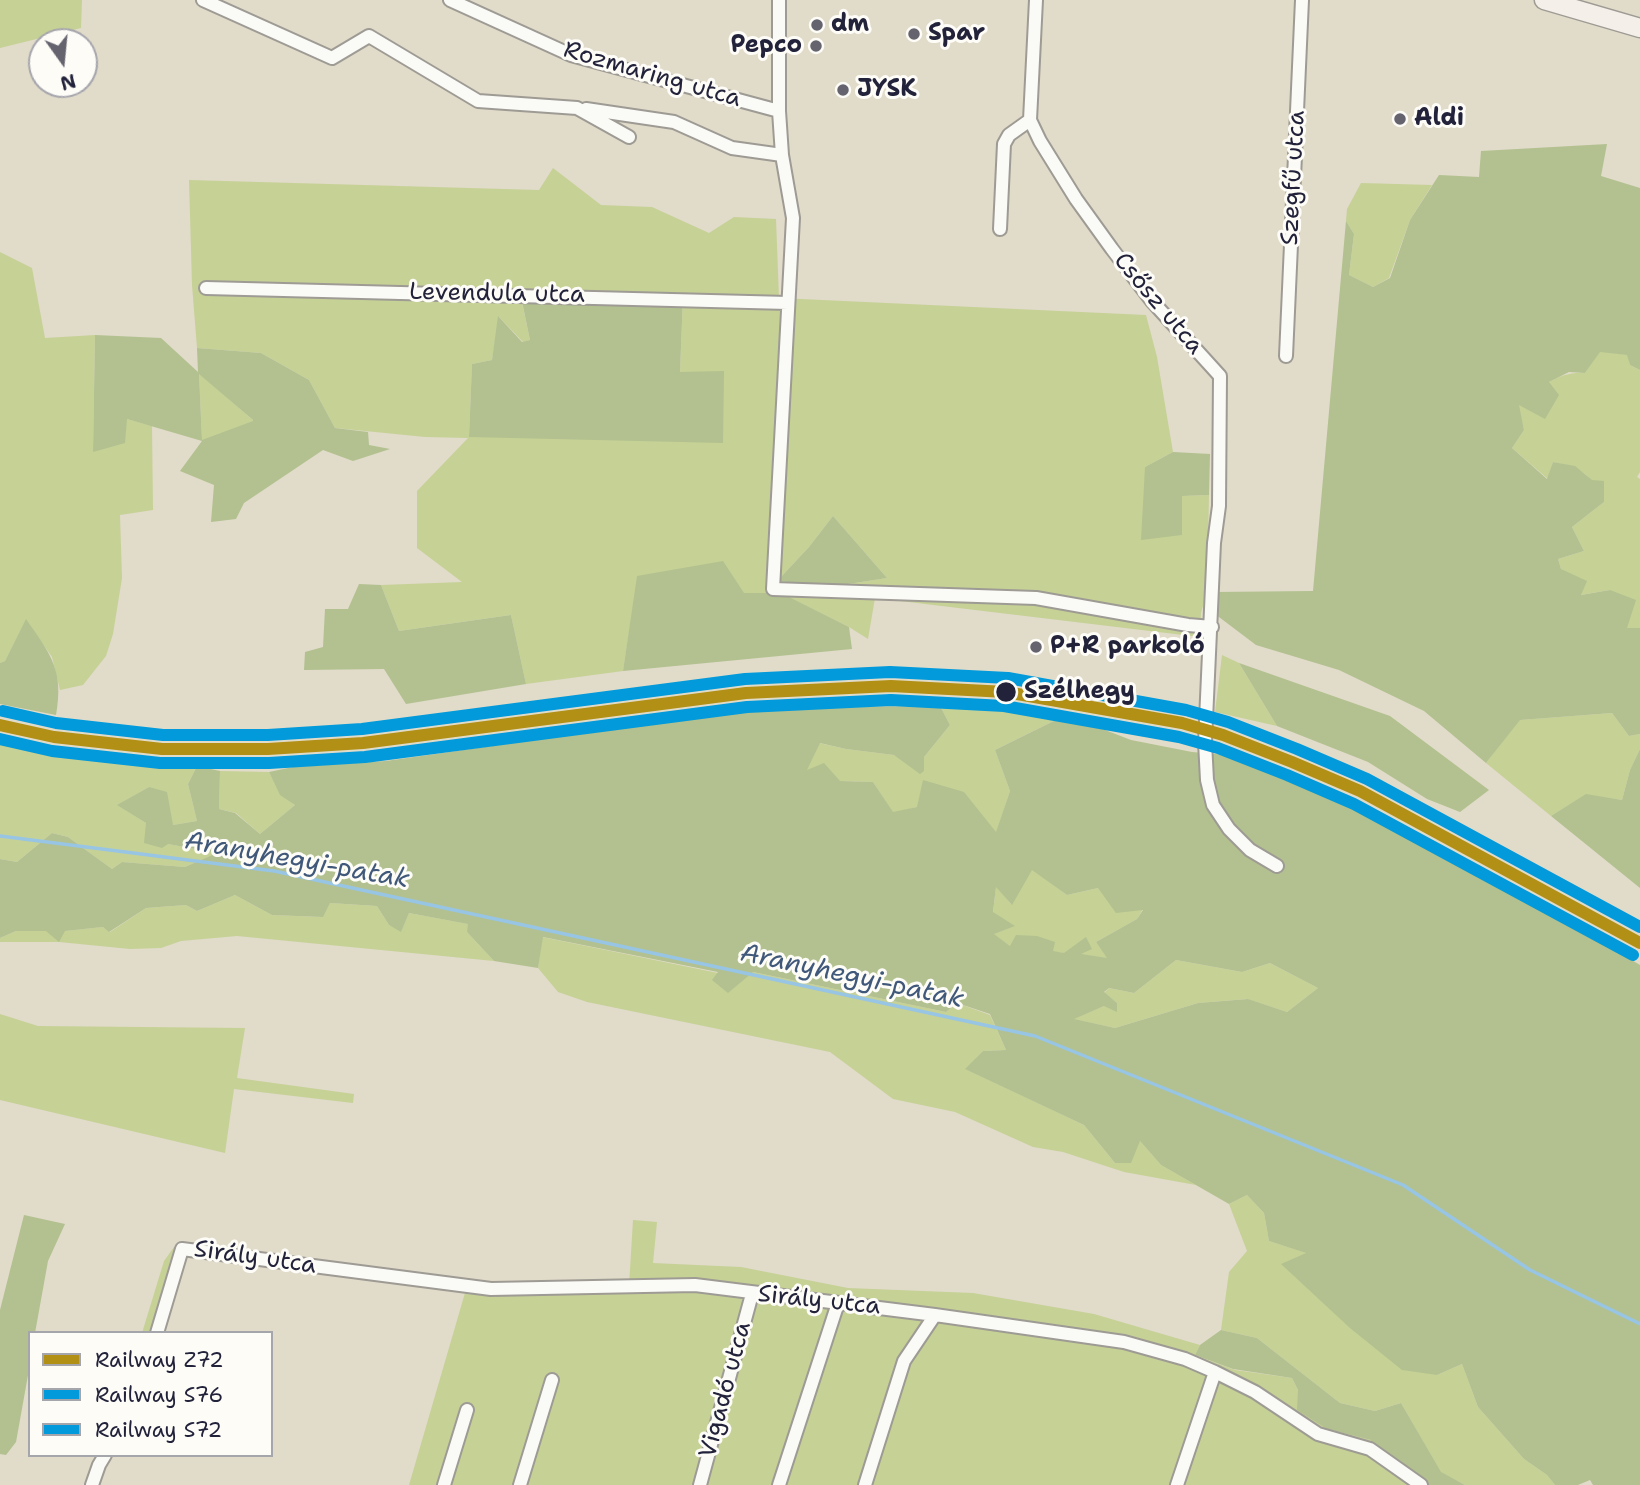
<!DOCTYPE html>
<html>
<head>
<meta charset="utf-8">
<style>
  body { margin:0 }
  #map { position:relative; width:1640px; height:1485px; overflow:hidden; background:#e1dbc9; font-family:"Shantell Sans",sans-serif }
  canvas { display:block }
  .legend { position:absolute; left:28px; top:1331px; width:245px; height:126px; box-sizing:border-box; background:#fdfcf7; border:2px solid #a5a5ac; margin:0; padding:9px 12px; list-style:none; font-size:21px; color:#22223b }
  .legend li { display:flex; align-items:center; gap:14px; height:35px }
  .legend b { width:35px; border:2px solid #a5a5ac }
  .north { position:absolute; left:28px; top:28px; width:70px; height:70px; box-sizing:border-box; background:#fdfcf7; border:2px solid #a5a5ac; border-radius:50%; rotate:165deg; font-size:19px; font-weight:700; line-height:28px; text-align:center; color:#22223b }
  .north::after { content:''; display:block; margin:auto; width:24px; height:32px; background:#65636d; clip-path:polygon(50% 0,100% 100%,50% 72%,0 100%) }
</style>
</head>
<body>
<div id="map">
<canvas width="1640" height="1485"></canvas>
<ul class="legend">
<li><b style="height:9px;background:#b19015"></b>Railway Z72</li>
<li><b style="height:9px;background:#029adb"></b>Railway S76</li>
<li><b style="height:9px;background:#029adb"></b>Railway S72</li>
</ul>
<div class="north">N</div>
</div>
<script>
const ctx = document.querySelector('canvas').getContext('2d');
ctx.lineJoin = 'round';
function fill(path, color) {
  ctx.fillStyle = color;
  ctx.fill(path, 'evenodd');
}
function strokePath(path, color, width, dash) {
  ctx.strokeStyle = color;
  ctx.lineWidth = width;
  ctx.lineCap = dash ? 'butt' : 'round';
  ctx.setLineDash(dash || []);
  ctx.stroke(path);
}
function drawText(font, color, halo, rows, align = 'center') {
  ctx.font = font + ' "Shantell Sans",sans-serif';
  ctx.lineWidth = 6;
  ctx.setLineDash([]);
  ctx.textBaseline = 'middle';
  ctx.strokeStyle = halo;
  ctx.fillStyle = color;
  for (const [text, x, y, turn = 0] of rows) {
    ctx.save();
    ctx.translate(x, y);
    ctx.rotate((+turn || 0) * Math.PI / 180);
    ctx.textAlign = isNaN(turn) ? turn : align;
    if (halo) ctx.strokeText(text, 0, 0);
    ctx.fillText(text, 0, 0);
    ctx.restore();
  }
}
const green = new Path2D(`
  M 0,0 L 82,0 L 81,28 L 0,48 Z
  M 553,168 L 601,205 L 652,207 L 709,233 L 734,217 L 776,219 L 779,298 L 1146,315 L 1157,357 L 1173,452 L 1145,467 L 1182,496 L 1209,495 L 1207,592 L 1201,613 L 1200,637 L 875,598 L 868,639 L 849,627 L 782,594 L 887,578 L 833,516 L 809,547 L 766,593 L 744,593 L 638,576 L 623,671 L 526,684 L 511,615 L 399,631 L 381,585 L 462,582 L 417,548 L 417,491 L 468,438 L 425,437 L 335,428 L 309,380 L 261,353 L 197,348 L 192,285 L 189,180 L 539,190 ZM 520,293 L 683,296 L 680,372 L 469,437 L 472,364 L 492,360 L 499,317 L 523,342 L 530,340 Z
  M 1361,183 L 1432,185 L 1410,220 L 1389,278 L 1373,287 L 1349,275 L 1354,234 L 1346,221 L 1347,209 Z
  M 0,252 L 32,268 L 45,338 L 95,335 L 93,452 L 127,419 L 152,426 L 153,510 L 120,515 L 122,578 L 113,634 L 106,656 L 83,685 L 60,690 L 52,657 L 26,620 L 5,661 L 0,663 Z
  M 1600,351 L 1628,355 L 1630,365 L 1640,370 L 1640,472 L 1637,477 L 1640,479 L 1640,628 L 1627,628 L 1610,590 L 1580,595 L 1561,569 L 1558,559 L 1584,551 L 1572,527 L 1604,502 C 1589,474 1584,468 1553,462 L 1548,479 L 1512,448 L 1524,430 L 1518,404 C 1539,389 1558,371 1585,373 Z
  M 199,373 L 254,421 L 202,441 Z
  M 1222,655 L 1239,663 L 1277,726 L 1215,712 Z
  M 940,706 L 1000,706 L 1066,715 L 995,750 L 1010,791 L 996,833 L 917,807 L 893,813 L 873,782 L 840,781 L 806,771 L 819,743 L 846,749 L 894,755 L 924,771 L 924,757 L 950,725 Z
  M 1612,713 L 1629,736 L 1640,734 L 1640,749 L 1630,770 L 1622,800 L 1586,795 L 1551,816 L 1486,763 L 1519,720 Z
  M 0,741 L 197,766 L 188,784 L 197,821 L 173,825 L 149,787 L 118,805 L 146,823 L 168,844 L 218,853 L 185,867 L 122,862 L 112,869 L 68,837 L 52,833 L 17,862 L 0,859 Z
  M 220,771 L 269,772 L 280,794 L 295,805 L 260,834 L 236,813 L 219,809 Z
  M 1032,869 L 1067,895 L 1098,888 L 1143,909 L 1137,919 L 1096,942 L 1109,959 L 1010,946 L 993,934 L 1014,926 L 993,913 L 996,886 L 1011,904 Z
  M 235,895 L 272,915 L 322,917 L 330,903 L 377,906 L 389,925 L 401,931 L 409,913 L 469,924 L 467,932 L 494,961 L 237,936 L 181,941 L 161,948 L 130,949 L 59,942 L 0,942 L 0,938 L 16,931 L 64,931 L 103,927 L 110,932 L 146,908 L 186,905 L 197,911 Z
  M 542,937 L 718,973 L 753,972 L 946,1012 L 957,1003 L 990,1015 L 1006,1050 L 983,1051 L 966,1069 L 1084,1125 L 1115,1163 L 1140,1141 L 1161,1165 L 1196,1185 L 1124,1172 L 1063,1152 L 1033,1147 L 955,1112 L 893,1099 L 830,1052 L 587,1002 L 558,992 L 538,968 Z
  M 1176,960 L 1242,972 L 1270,963 L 1318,988 L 1287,1012 L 1247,999 L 1198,1003 L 1115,1028 L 1072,1019 L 1104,1006 L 1117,1003 L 1104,993 L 1109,988 L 1134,993 Z
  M 0,1014 L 38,1026 L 245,1028 L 237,1078 L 354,1094 L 353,1103 L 234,1089 L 225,1153 L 0,1100 Z
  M 1247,1195 L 1264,1213 L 1269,1241 L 1307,1253 L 1282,1264 L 1437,1375 L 1462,1364 L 1478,1407 L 1524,1459 L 1547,1475 L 1555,1485 L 1465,1485 L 1441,1473 L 1401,1403 L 1375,1411 L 1340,1403 L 1257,1338 L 1221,1330 L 1229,1272 L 1247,1251 L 1229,1204 Z
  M 633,1220 L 657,1222 L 653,1263 L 741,1267 L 848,1288 L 973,1293 L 1094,1314 L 1200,1345 L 1195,1355 L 1235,1370 L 1292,1378 L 1298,1390 L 1327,1429 L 1372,1440 L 1370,1449 L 1429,1485 L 409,1485 L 467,1286 L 629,1286 Z
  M 174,1247 L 182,1249 L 154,1333 L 142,1333 L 164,1261 Z`);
const forest = new Path2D(`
  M 1607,144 L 1601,176 L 1640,188 L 1640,370 L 1630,365 L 1627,355 L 1600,352 L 1585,373 L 1569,372 L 1549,382 L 1559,395 L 1545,419 L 1519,405 L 1524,430 L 1512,448 L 1547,479 L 1553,462 L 1575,466 L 1592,480 L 1604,481 L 1604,502 L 1572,527 L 1584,551 L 1558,559 L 1561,569 L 1587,581 L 1581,595 L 1610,590 L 1636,600 L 1627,628 L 1640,628 L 1640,734 L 1629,736 L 1612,713 L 1520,720 L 1486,763 L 1424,711 L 1339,670 L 1256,645 L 1215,614 L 1215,592 L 1313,591 L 1346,221 L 1354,234 L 1349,275 L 1373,287 L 1390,278 L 1410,220 L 1439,175 L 1479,177 L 1481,151 Z
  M 520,292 L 683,296 L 680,372 L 724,371 L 723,443 L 469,437 L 472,364 L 492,360 L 498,316 L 522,342 L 530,340 Z
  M 95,335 L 161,338 L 198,372 L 197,348 L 261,353 L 309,380 L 335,428 L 368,432 L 369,445 L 390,449 L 353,461 L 323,450 L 244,503 L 236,519 L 211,522 L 214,485 L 180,471 L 202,441 L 127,419 L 125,443 L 93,452 ZM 199,374 L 253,420 L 253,421 L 202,440 Z
  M 1173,452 L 1210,454 L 1209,495 L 1182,496 L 1182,535 L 1141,540 L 1145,467 Z
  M 833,516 L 887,578 L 783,594 L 849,627 L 852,649 L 623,671 L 637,576 L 723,561 L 744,593 L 766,593 L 809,547 Z
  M 359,584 L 381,585 L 399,631 L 511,615 L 526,684 L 406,704 L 384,669 L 304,670 L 305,652 L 323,647 L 325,609 L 348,609 Z
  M 26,619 C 51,655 64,670 56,715 L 0,704 L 0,663 L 5,661 Z
  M 1239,663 L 1390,716 L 1489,790 L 1460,812 L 1427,799 L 1368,762 L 1277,726 Z
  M 940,706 L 950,725 L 924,757 L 924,771 L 920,774 L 894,755 L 846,749 L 820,743 L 807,770 L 824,763 L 840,781 L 873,782 L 893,812 L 917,807 L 923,780 L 964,792 L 996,832 L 1010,791 L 995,750 L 1066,715 L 1131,740 L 1192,752 L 1238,756 L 1357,804 L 1447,852 L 1640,965 L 1640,1485 L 1593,1485 L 1590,1480 L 1578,1485 L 1555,1485 L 1547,1475 L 1524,1459 L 1478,1407 L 1462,1364 L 1437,1375 L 1402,1370 L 1350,1328 L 1281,1264 L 1306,1253 L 1269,1241 L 1264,1213 L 1247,1195 L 1229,1204 L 1161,1165 L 1140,1141 L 1131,1163 L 1115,1163 L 1084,1125 L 965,1069 L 983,1051 L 1006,1050 L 990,1014 L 957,1003 L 946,1012 L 753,972 L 728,993 L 712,980 L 718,972 L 543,937 L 538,968 L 494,961 L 467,932 L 468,924 L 409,913 L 401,932 L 389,925 L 377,906 L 330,903 L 323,917 L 272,915 L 235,895 L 197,911 L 186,905 L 146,908 L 109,932 L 103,927 L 65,931 L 59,942 L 46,931 L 16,931 L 0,938 L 0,859 L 17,862 L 52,833 L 68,837 L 112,869 L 122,862 L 185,867 L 217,853 L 168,844 L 162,848 L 144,843 L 146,823 L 117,805 L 149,787 L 167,792 L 173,825 L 197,821 L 188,784 L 197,766 L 220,771 L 219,809 L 235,813 L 260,834 L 295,805 L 280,795 L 269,772 L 293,767 L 386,761 L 696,717 L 794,707 ZM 1032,870 L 1067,895 L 1098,888 L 1116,913 L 1143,910 L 1137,919 L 1096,942 L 1107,958 L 1081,954 L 1092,949 L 1086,937 L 1064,953 L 1053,951 L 1055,942 L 1037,936 L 1016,935 L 1010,946 L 994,934 L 1015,926 L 993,912 L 996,887 L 1012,905 ZM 1176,960 L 1242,972 L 1270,963 L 1318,988 L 1287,1012 L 1248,999 L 1198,1003 L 1115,1028 L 1074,1019 L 1104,1006 L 1117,1012 L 1117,1003 L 1104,992 L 1109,988 L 1134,993 Z
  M 1640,749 L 1640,888 L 1551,816 L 1586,794 L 1622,800 L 1630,770 Z
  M 24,1215 L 65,1224 L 48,1261 L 35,1333 L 30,1333 L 30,1364 L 16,1442 L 6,1455 L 0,1454 L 0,1310 Z
  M 1221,1330 L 1257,1338 L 1340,1403 L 1375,1411 L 1401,1403 L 1441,1472 L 1465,1485 L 1429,1485 L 1370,1449 L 1371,1440 L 1327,1429 L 1297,1410 L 1298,1390 L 1292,1378 L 1233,1369 L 1195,1355 L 1200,1345 Z`);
const stream = new Path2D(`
  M 0,836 L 274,871 L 1035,1036 L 1403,1185 L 1530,1270 L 1640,1324`);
const minor = new Path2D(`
  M 203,0 L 332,58 L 369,36 L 478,101 L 577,108 L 629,137
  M 450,0 L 571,55 L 779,111
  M 779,0 L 779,111 L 782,155 L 793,218 L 773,589 L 1036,598 L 1188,625 L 1212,627
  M 1036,0 L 1030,120 L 1040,141 L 1076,199 L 1112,249 L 1151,300 L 1220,376 L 1219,506 L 1214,543 L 1205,742 L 1207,780 L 1213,805 L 1229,829 L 1250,850 L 1277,866
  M 586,109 L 674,122 L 732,148 L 782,155
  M 1000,229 L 1004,144 L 1009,135 L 1030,120
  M 206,288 L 788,303
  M 1286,356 L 1302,0
  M 157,1333 L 182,1249 L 491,1289 L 695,1285 L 935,1315 L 1124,1342 L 1185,1359 L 1215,1372 L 1255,1392 L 1318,1434 L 1370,1449 L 1421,1485
  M 92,1485 L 99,1465 L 105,1455
  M 444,1485 L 467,1410
  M 520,1485 L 552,1380
  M 700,1485 L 752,1294
  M 779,1485 L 838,1303
  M 865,1485 L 904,1361 L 935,1315
  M 1177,1485 L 1215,1372`);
const secondary = new Path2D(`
  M 1544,0 L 1640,28`);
const rail1 = new Path2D(`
  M 0,725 L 54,737 L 162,749 L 268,749 L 363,743 L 746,693 L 891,686 L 1006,692 L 1182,723 L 1223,735 L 1292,762 L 1360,791 L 1640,943`);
const rail2 = new Path2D(`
  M 0,739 L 52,751 L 160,763 L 269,763 L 365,757 L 747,707 L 891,700 L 1004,706 L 1179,737 L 1218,748 L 1287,775 L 1354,804 L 1633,955`);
const rail3 = new Path2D(`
  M 3,711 L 56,723 L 163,735 L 268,735 L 362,729 L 745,679 L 890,672 L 1008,678 L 1186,710 L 1228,722 L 1297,749 L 1367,779 L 1640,927`);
const markers = [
  [817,25,7,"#65636d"],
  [914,34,7,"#65636d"],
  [816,46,7,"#65636d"],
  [843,90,7,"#65636d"],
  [1400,119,7,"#65636d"],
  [1036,647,7,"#65636d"],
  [1006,692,11,"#22223b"]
];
const poiNames = [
  ["dm",831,25],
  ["Spar",928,34],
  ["Pepco",802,46,"right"],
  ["JYSK",857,90],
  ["Aldi",1414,119],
  ["P+R parkoló",1050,647]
];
const streetNames = [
  ["Rozmaring utca",652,75,16],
  ["Szegfű utca",1294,178,-87],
  ["Levendula utca",497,294,1],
  ["Csősz utca",1158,304,50],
  ["Sirály utca",255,1258,8],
  ["Sirály utca",819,1301,6],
  ["Vigadó utca",726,1390,-75]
];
const stopNames = [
  ["Szélhegy",1024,692]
];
const waterNames = [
  ["Aranyhegyi-patak",297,861,10],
  ["Aranyhegyi-patak",852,977,12]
];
fill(green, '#c6d196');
fill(forest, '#b2c18f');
strokePath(stream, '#98c5e4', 3.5);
strokePath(minor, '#9e9b94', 16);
strokePath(secondary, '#9e9b94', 21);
strokePath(minor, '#fafaf7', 12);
strokePath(secondary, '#f4f0e9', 18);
strokePath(rail1, '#b19015', 12);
strokePath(rail2, '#029adb', 12);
strokePath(rail3, '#029adb', 12);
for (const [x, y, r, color] of markers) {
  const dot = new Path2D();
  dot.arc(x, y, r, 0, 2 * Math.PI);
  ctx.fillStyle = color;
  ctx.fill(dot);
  strokePath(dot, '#fdfcf7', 2.5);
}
drawText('bold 24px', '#22223b', '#fdfcf7', poiNames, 'left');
drawText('24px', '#22223b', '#fdfcf7', streetNames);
drawText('bold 24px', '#22223b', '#fdfcf7', stopNames, 'left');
drawText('italic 26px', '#40587a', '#fdfcf7', waterNames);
</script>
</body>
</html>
